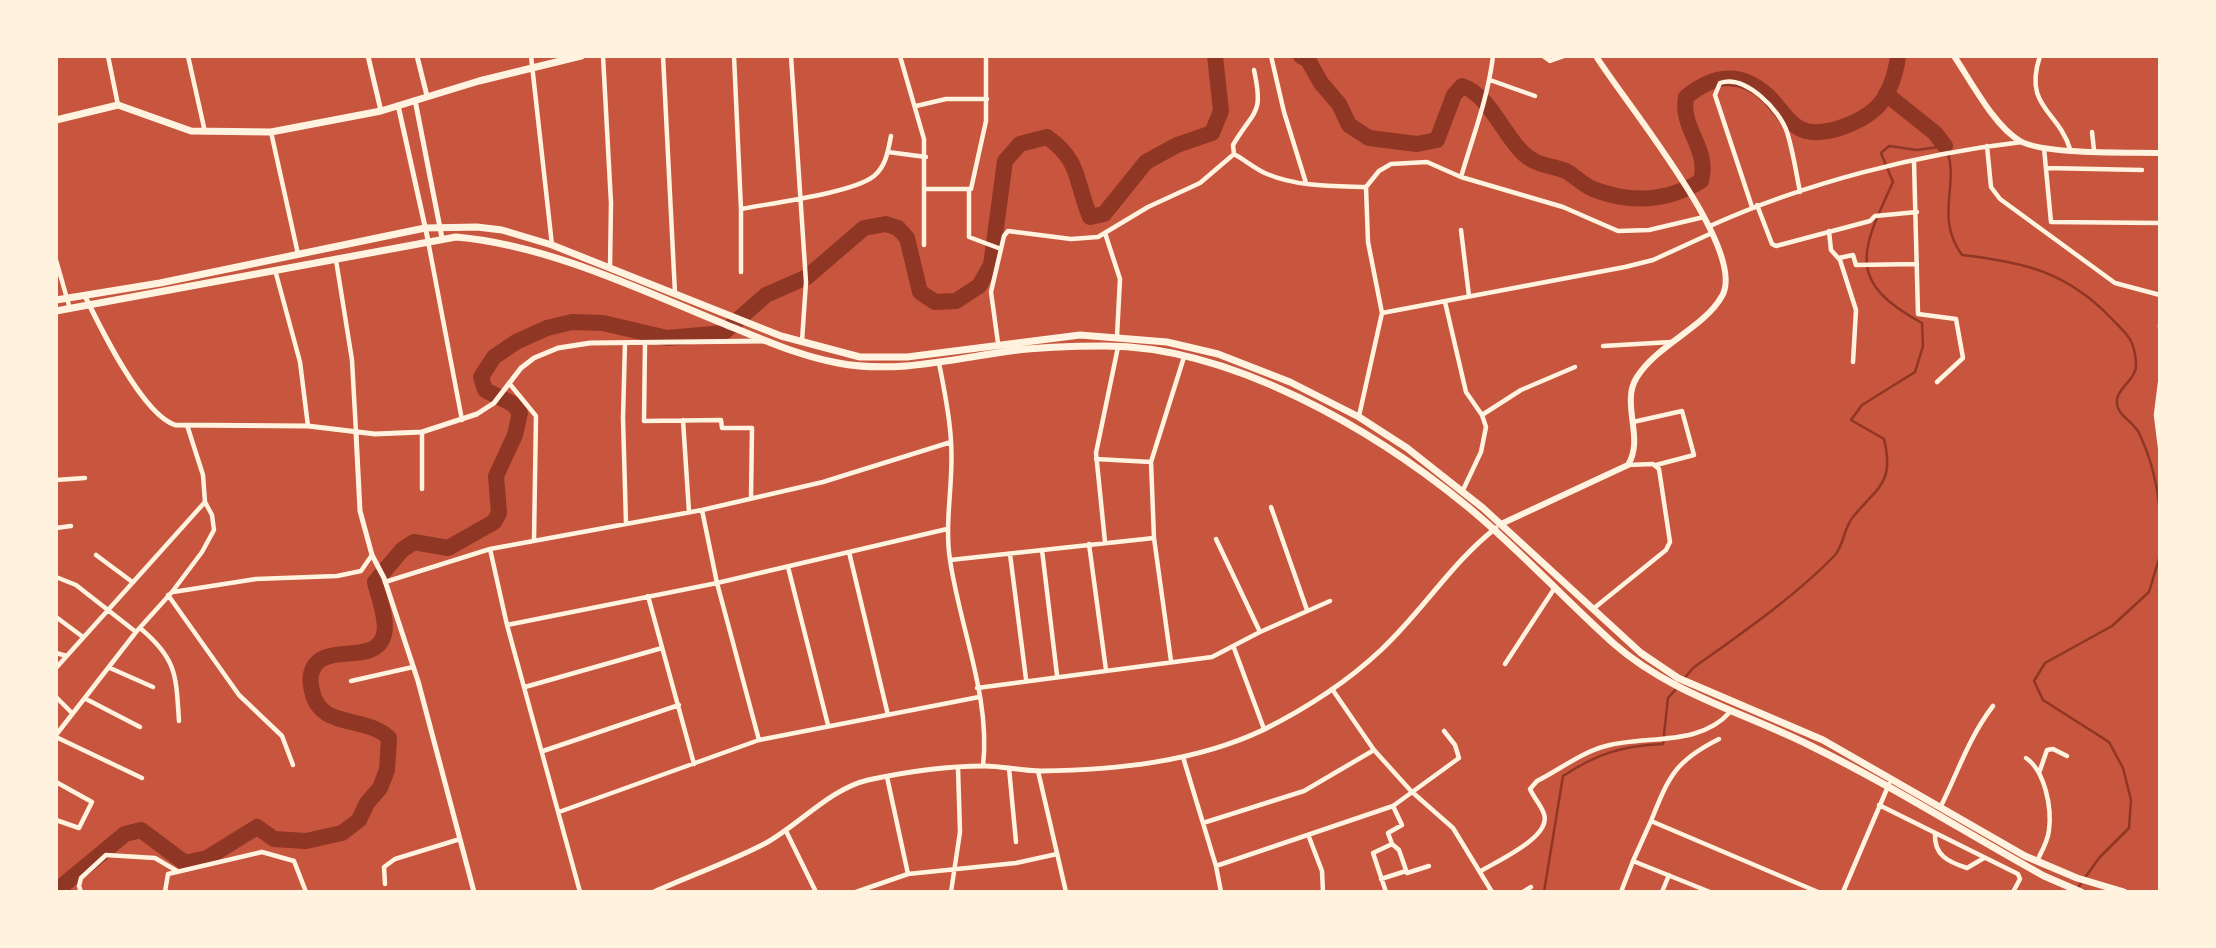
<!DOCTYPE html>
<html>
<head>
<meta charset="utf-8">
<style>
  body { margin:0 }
  #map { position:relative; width:2216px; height:948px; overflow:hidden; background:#c8553d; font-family:"PT Sans",sans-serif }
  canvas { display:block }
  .frame { position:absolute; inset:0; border:58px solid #fff3e0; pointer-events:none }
</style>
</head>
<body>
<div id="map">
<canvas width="2216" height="948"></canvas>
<div class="frame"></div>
</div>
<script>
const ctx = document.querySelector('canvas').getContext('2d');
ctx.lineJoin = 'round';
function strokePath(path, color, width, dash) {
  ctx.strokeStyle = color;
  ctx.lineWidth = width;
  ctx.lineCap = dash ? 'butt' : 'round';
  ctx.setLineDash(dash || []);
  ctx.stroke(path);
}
const stream = new Path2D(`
  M 1683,680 L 1693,668 C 1739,635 1796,596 1835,555 C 1844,545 1844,527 1853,517 C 1877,487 1895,484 1884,439 L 1851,420 L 1862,405 L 1915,372 L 1923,346 L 1922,323 C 1844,281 1862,250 1893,182 L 1881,153 L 1889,146 L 1917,150 L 1945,146 C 1962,182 1933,215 1962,255 C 2024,262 2067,272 2111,318 C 2127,335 2134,338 2136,362 C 2138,382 2111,389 2118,408 C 2122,418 2134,423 2139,433 C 2151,458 2158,487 2160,515
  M 2077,889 L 2099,858 L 2129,828 L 2131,800 L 2123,768 L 2109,742 L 2043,700 L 2034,681 L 2045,663 L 2112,626 L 2149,592 L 2160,555
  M 1544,892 L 1563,776 C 1598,753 1622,746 1663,744 L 1668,698 L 1677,688`);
const river = new Path2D(`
  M 1301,56 L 1308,60 L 1321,83 L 1339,104 L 1349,125 L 1369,138 L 1417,144 L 1437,140 L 1454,95 L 1462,86 C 1489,95 1502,132 1522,152 C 1535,166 1551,165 1566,171 C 1575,176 1583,185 1593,189 C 1631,204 1666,202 1701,181 C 1710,148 1680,129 1686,97 C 1713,75 1739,70 1767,95 C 1779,106 1789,126 1806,131 C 1827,136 1859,123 1875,109 C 1889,97 1896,73 1898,56
  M 1886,94 L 1935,133 L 1945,146
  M 56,891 L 125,834 L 141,830 L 185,863 L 207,858 L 257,827 L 274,839 L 306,841 L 342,833 L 359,820 L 367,803 L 380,788 L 387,770 L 389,738 C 366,715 320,730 312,691 C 310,682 309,674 315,665 C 330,644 377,665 384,634 C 388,620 378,596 375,582 L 402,550 L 414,542 L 448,548 L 494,522 L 499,513 L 496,476 L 515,435 L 520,413 L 513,404 L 485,390 L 481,377 L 494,357 L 516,342 L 547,328 L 572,322 L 603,323 L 667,338 L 723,333 L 766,295 L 807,277 L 864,228 L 886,224 L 898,228 L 907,238 L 920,292 L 935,302 L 956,301 L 979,286 L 991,265 L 1005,161 L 1020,144 L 1047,137 C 1081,161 1075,181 1090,217 L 1104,214 L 1146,162 L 1177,145 L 1212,133 L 1221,111 L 1215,56`);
const minor = new Path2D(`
  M 108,56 L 118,105
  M 188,56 L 205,132
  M 531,56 L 552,245
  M 603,56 L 611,203 L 610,268
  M 663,56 L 675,293
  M 734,56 L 741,209 L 741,272
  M 791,56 L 806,282 L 802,341
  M 900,56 L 924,139 L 924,245
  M 1271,56 L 1284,112 L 1306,183
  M 1543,56 L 1550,61 L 1564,56
  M 2040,56 C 2023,107 2058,110 2070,149
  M 1490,80 L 1535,96
  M 916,106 L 946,99 L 987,99
  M 271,132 L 298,254
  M 2092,132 L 2094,150
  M 1987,146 L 1991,187 L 2000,199 L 2115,283 L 2160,295
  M 2044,148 L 2051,222 L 2160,223
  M 888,152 L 926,157
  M 1234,154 L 1233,145 C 1254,109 1264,116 1254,70
  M 1914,162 L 1918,314 L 1956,319 L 1963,358 L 1937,382
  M 2046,168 L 2142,170
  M 1461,177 C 1473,136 1488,98 1493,56
  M 924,189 L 971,189 L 986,121 L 986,56
  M 969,190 L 969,237 L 1001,249
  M 1757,205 L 1772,244 L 1776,246 L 1870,221 L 1875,216 L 1917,212
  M 1752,207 L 1715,95 L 1720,83 C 1745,74 1780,110 1787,132 C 1793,151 1796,172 1800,192
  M 741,209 C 772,203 853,193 874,176 C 886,166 888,151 891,136
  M 1710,226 C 1805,183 1918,154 2022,142
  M 1461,230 L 1469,296
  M 1829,231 L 1831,250 L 1840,260 L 1856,310 L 1853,362
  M 1105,233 L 1120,279 L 1117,336
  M 428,241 L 462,420
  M 1839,258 L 1853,255 L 1856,265 L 1917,264
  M 56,260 L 70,309
  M 336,260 L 352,360 L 356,432
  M 275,270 L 300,362 L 308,426
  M 1445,302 L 1466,392 L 1482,415 L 1486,427 L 1481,452 L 1463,490
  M 1382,313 L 1625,267 L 1653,260 L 1712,233
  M 2160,327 L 2160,324
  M 625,343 L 623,418 L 626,523
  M 998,343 L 991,292 L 1004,236 L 1008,231 L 1071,239 L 1098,237 L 1148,207 L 1200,183 L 1234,154 C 1245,160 1255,169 1267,174 C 1298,187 1333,186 1366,187
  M 645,344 L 644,421 L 721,420 L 722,428 L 752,428 L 751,498
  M 1603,346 L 1671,342
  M 939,363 C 944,389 950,416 951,442 C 954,482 944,521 950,560 C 960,628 991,698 983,766
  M 509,383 L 536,416 L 534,540
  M 2160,383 L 2156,415 L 2160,447
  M 1482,415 L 1521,390 L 1575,367
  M 1359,416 L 1382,313 L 1368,242 L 1366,187 L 1379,171 L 1391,164 L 1427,162 L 1461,177 L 1563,207 L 1618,231 L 1649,230 L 1704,217
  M 683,420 L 689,512
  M 1633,422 L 1682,411 L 1694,455 L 1656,465
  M 1096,459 L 1151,462
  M 56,480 L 85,478
  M 422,489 L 422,432
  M 1271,507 L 1307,610
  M 702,510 L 717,583 L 759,740
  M 56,528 L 71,526
  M 1216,539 L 1260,632
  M 1105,542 L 1096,453 L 1118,347
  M 1089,544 L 1106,670
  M 490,549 L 507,625 L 580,892
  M 1042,550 L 1057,675
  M 849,552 L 888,715
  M 1010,554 L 1026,679
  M 96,555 L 131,581
  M 950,560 L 1154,538
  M 788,567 L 828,725
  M 56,577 L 76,585 L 136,632
  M 385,582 L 490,549 L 702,510 L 823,482 L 951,442
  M 173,592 L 256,579 L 337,576 L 361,571 L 372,555
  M 168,595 L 239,695 L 282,736 L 293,765
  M 648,596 L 694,764
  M 1593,609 L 1666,550 L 1670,542 L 1659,469 L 1653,464 L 1628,465
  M 56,617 L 83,637
  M 507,625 L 717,583 L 947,529
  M 140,628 C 177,659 176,675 179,721
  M 1234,648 L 1264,729
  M 56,653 L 67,656
  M 1171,661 L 1154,538 L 1151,462 L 1184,357
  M 1505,664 L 1554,589
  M 56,668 L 205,502
  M 110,668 L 153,687
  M 351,681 L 413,667
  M 525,687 L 662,648
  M 977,688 L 1212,657 L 1260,632 L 1330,601
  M 1332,689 L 1374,750 L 1411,791 L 1453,828 L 1492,892
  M 56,697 L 71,712
  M 86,699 L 140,727
  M 56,735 L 136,632 L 172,592 L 202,552 L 214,530 L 212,515 L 205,502 L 203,475 L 187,425
  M 56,737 L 142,778
  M 1719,739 C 1675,761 1669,776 1651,821 L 1818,892
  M 543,751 L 679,705
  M 1183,757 L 1216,866 L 1221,892
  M 2026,758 C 2045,771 2052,808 2049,830 C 2048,841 2042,851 2037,861
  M 1009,768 L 1016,842
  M 1038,771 L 1066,892
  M 2039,773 L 2047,750 L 2053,749 L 2067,756
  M 887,777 L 908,874
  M 56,782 L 92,802 L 79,828 L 56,820
  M 1879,805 L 2018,874 L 2020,879 L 2013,892
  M 1941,806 C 1958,772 1969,737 1993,706
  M 559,812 L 759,740 L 979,697
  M 1203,823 L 1304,791 L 1374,750
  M 786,831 L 816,892
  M 1935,834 C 1934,855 1948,862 1967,868 L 1984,858
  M 1309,837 L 1322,871 L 1323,892
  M 1392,844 L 1399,850 L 1407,873 L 1429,866
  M 1633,861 L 1651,821
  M 1216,866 L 1393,806 L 1459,758 L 1455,745 L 1444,731
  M 1481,871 C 1497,861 1552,837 1544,814 C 1541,805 1534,798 1530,789 L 1537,781 C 1559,770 1582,752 1606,746 C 1647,735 1699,747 1730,712
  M 1381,879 L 1406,871
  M 385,884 L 384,867 L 395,859 L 460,839
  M 81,892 L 79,886 L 81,878 L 106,855 L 155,858 L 177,871
  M 165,892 L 168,874 L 262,852 L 294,861 L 306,892
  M 856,892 L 908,874 L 1016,863 L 1057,854
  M 951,892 L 960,832 L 958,768
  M 1386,892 L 1373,853 L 1392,844 L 1388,833 L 1402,825 L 1393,806
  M 1523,892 L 1531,887
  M 1621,892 L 1633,861 L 1710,892
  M 1662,892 L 1669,875
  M 1843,892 L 1889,784`);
const tertiary = new Path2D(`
  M 368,56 L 381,111
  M 417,56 L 427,96
  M 415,100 L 442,238
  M 398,105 L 428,240
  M 85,296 C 100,327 142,414 175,425 L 308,426 L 375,434 L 422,432 L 477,414 L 494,403 L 521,368 L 534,358 L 558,348 L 590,343 L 764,341
  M 356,433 L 360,511 L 372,555 L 384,578 L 418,681 L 474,892
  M 654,892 C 691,875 730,862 766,843 C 800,824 830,789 868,780 C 905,772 946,766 984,766 C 1003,766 1022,771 1041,771 C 1116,770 1195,762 1263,730 C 1305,709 1346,683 1381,650 C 1422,612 1452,562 1496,528`);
const secondary = new Path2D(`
  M 1954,56 C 1971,81 1994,126 2020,141 C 2045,155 2128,152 2160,153
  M 1501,524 L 1628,465 C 1645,438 1620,403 1637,377 C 1658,344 1704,328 1722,296 C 1749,250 1622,99 1596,56`);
const primary = new Path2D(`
  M 56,120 L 118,105 L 191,131 L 271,132 L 381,111 L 479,81 L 581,56`);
const trunk = new Path2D(`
  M 56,300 L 160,283 L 425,228 L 477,227 L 502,230 L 552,245 L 781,336 L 860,357 L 907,357 L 1080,335 L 1167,342 L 1218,354 L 1290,382 L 1359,417 L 1407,448 L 1483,508 L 1641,653 L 1678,678 L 1823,740 L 2025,856 L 2077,878 L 2124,892
  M 56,311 L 456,237 C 549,245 643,291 729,326 C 765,340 799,356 838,363 C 895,374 953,359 1010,351 C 1041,347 1073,346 1105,346 C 1231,346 1373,429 1468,507 C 1519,549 1564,599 1613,643 C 1671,694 1743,712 1811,746 C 1891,785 1966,833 2044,876 L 2081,892`);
strokePath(stream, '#8f3625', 2.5);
strokePath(river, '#8f3625', 16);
strokePath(minor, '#fff3e0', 4.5);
strokePath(tertiary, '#fff3e0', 5);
strokePath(secondary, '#fff3e0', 6);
strokePath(primary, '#fff3e0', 7);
strokePath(trunk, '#fff3e0', 7);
</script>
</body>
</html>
